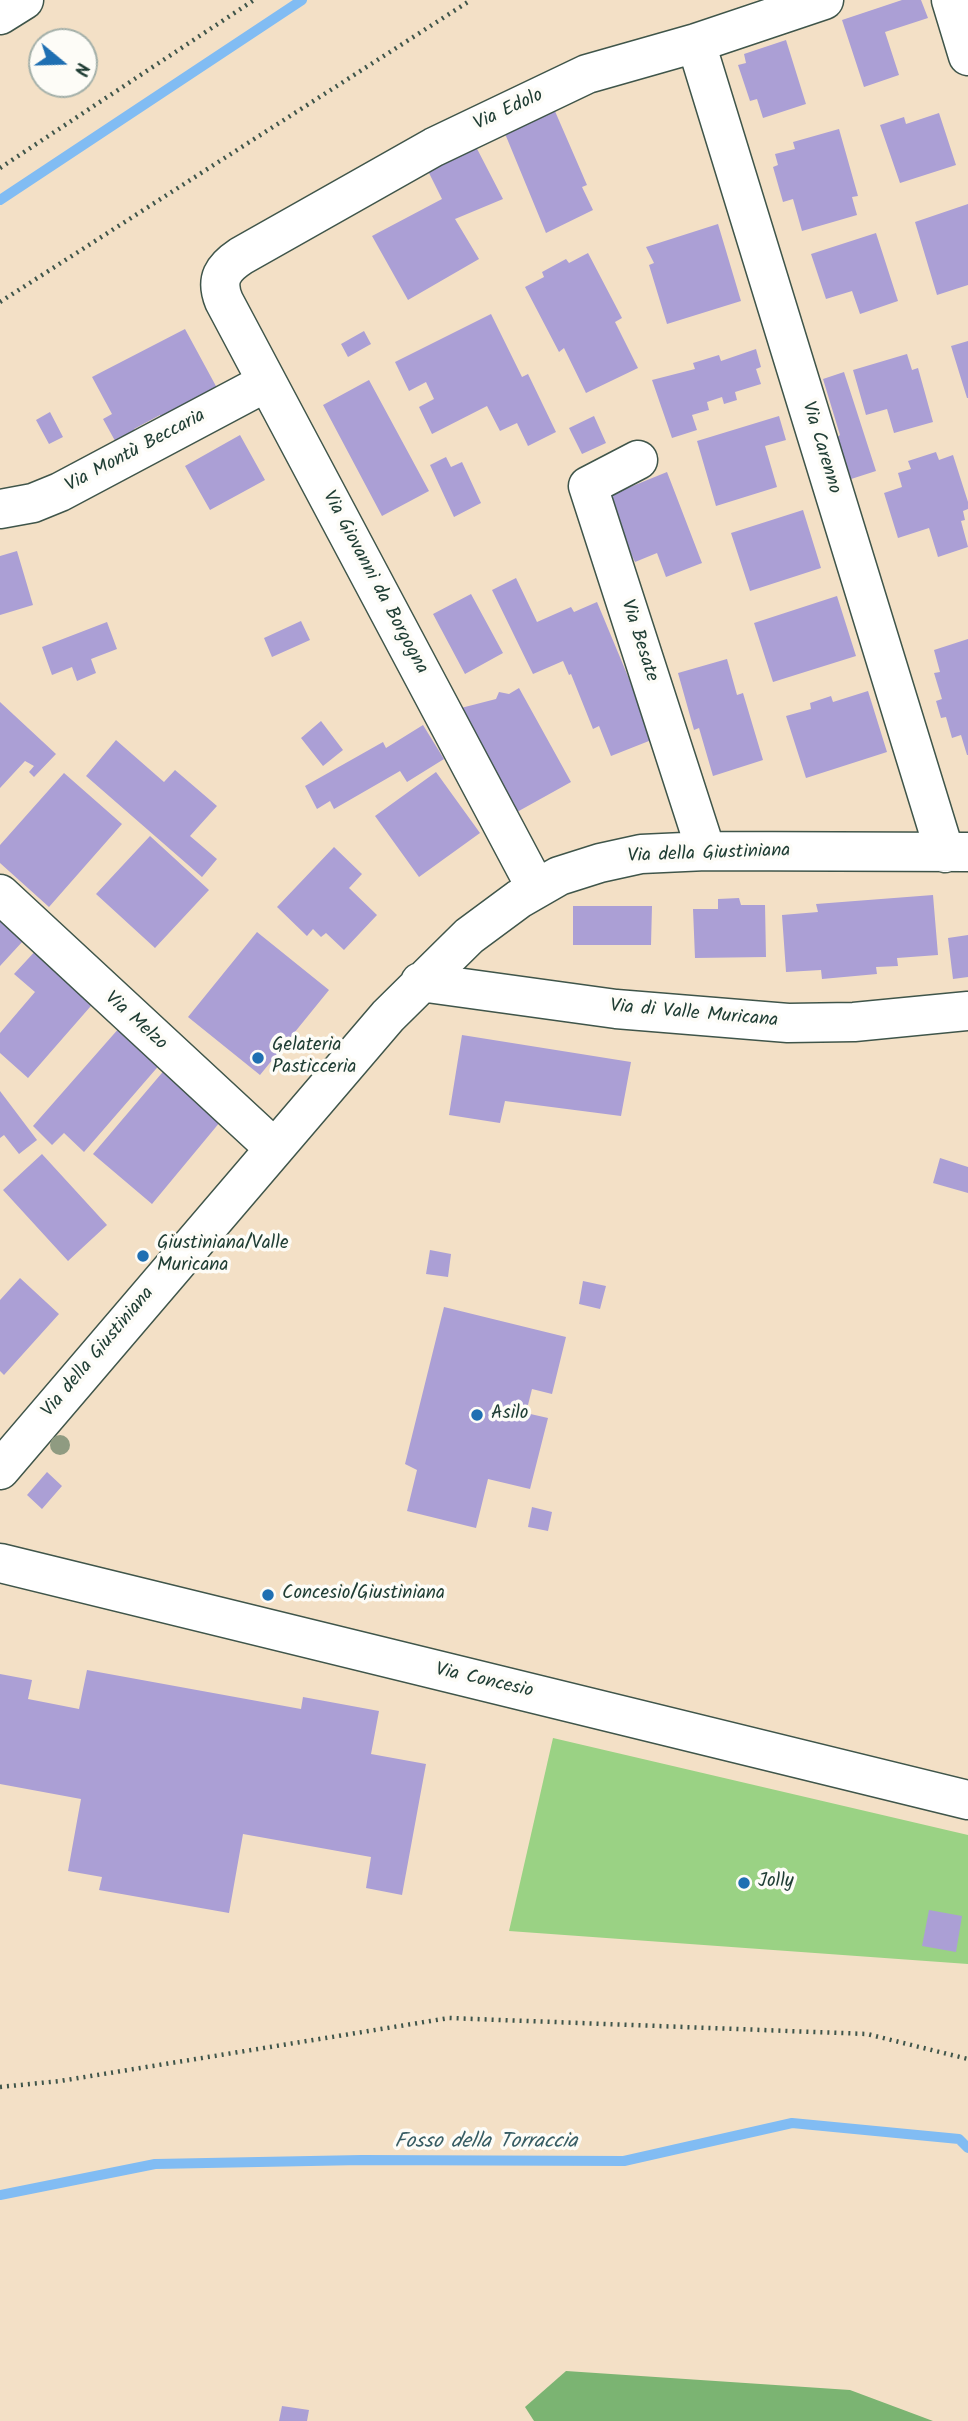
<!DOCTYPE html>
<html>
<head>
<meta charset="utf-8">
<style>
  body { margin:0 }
  #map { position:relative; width:968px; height:2421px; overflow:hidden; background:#f3e0c6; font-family:Kalam,sans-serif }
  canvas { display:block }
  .north { position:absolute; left:28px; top:28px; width:70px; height:70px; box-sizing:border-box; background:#fdfcf7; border:2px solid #a4b0a9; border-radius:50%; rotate:109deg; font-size:19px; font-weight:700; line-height:28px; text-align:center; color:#1f3d34 }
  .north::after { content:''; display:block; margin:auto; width:24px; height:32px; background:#1f6fb2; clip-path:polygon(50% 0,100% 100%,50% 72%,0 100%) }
</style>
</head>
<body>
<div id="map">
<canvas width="968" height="2421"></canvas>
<div class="north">N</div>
</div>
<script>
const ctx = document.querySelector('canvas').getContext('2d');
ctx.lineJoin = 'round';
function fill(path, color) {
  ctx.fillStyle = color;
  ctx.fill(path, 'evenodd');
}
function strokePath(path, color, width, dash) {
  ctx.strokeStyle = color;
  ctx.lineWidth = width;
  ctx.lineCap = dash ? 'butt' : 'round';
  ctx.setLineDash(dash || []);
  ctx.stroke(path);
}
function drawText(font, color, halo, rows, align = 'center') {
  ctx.font = font + ' Kalam,sans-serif';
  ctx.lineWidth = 7;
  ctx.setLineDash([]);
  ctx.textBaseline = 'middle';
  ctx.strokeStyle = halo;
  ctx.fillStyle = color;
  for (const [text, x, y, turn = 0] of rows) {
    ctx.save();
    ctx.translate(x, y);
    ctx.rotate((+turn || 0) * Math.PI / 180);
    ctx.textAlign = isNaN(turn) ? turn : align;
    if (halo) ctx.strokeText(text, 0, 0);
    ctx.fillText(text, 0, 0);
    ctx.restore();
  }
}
const green = new Path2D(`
  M 553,1738 L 968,1835 L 968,1964 L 509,1931 Z`);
const forest = new Path2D(`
  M 566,2371 L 850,2390 L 933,2421 L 534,2421 L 525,2407 Z`);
const stream = new Path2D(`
  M 0,200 L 302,0
  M 0,2195 L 155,2164 L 362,2160 L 624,2161 L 792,2123 L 959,2139 L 968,2148`);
const building = new Path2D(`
  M 902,0 L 921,0 L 928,18 L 885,32 L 899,75 L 864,87 L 842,20 Z
  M 786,40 L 806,104 L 763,118 L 757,99 L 750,101 L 738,65 L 746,63 L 744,54 Z
  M 551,102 L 587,185 L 582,187 L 593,210 L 546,233 L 501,124 Z
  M 939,113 L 956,165 L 900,183 L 880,125 L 904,117 L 906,124 Z
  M 839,129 L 858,196 L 852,197 L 857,215 L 802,231 L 793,199 L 783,202 L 773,167 L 778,165 L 775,154 L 795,149 L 793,142 Z
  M 473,141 L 503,199 L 455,219 L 479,259 L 408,300 L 372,236 L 442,199 L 425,165 Z
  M 968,204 L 968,285 L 937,295 L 915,222 Z
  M 718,224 L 741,301 L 667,324 L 649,265 L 654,263 L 646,247 Z
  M 876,233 L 898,301 L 860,314 L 852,291 L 826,299 L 811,254 Z
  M 588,253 L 622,318 L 615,322 L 638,368 L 586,393 L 564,348 L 559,352 L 525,287 L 544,277 L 542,272 L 566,259 L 569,263 Z
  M 491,314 L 522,377 L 528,374 L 556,432 L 528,446 L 517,423 L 500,431 L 487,406 L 432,434 L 419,407 L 434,399 L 426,382 L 409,391 L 395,362 Z
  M 185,329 L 217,388 L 161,419 L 160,415 L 134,429 L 138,437 L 119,448 L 103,419 L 112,414 L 92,377 Z
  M 364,331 L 371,344 L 348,357 L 341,344 Z
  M 968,341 L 968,398 L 967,398 L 951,346 Z
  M 756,349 L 761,367 L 756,369 L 761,384 L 735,392 L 737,400 L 724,404 L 722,397 L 707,402 L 709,410 L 692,415 L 697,430 L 672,438 L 652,380 L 695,369 L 693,363 L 719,355 L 721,361 Z
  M 907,354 L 912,370 L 918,368 L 933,422 L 894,433 L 887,409 L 866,415 L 853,370 Z
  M 844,372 L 876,471 L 848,480 L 835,439 L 840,435 L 823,379 Z
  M 369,380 L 429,491 L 382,516 L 323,405 Z
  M 50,412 L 63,437 L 49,444 L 36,420 Z
  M 594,416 L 606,443 L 582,454 L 569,428 Z
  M 779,416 L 786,440 L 765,446 L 777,487 L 716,506 L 697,441 Z
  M 240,435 L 265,480 L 210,510 L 185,466 Z
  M 936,452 L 939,460 L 953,455 L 968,502 L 968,509 L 963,511 L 965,520 L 961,521 L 968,547 L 938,557 L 929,528 L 898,538 L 884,493 L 902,487 L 898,473 L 911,469 L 908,461 Z
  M 446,457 L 451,467 L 462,462 L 481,503 L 454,517 L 430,465 Z
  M 667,472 L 702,563 L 666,577 L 657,553 L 635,562 L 603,498 Z
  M 803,510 L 821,568 L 750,591 L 731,533 Z
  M 17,551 L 33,605 L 0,615 L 0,556 Z
  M 516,578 L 537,622 L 571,607 L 574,612 L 597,602 L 654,739 L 611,756 L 599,726 L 593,729 L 571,674 L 569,675 L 563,661 L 533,674 L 492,590 Z
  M 471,594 L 503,653 L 465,674 L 433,614 Z
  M 837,596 L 856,656 L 773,682 L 754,623 Z
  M 301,621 L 310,640 L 272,657 L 264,638 Z
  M 107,622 L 117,649 L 91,659 L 96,673 L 77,681 L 72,667 L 52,675 L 42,647 Z
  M 968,639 L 968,755 L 967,755 L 961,735 L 952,738 L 946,717 L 941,718 L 936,701 L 942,699 L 934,673 L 940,672 L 934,650 Z
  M 727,659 L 737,695 L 743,693 L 763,760 L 713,776 L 699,728 L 694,730 L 678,673 Z
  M 519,688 L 571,782 L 517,812 L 461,708 L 496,699 L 499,692 L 509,694 Z
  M 868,691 L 887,752 L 806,778 L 786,716 L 811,709 L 810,703 L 831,696 L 833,702 Z
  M 0,702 L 56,754 L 34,777 L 29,772 L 34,766 L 25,761 L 0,788 Z
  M 321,721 L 343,750 L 323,766 L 301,738 Z
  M 423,725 L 444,759 L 407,782 L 400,771 L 334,809 L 330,801 L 317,809 L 305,786 L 383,742 L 386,748 Z
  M 116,740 L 164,782 L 175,770 L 217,806 L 190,836 L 217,859 L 202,877 L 86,776 Z
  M 436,772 L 480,833 L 419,877 L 375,816 Z
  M 64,773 L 122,824 L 49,907 L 0,863 L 0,845 Z
  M 150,836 L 209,890 L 155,948 L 96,894 Z
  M 334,847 L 362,874 L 349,888 L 377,915 L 344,950 L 326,933 L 321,937 L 313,929 L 307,936 L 277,907 Z
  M 933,895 L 938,955 L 897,958 L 898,966 L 876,967 L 877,974 L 822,979 L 821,970 L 786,972 L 782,915 L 818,912 L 816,904 Z
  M 739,898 L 741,905 L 765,905 L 766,957 L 695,958 L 693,909 L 718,909 L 718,899 Z
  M 573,906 L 652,906 L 651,945 L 573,945 Z
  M 0,920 L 23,941 L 0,966 Z
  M 257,932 L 329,990 L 260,1075 L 188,1017 Z
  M 968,935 L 968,977 L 953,979 L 948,938 Z
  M 39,947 L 97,999 L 28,1078 L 0,1053 L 0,1033 L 35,992 L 14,974 Z
  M 120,1027 L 162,1062 L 84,1152 L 64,1133 L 52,1145 L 33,1126 Z
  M 462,1035 L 631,1062 L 621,1116 L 505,1101 L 500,1123 L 449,1115 Z
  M 167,1067 L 225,1116 L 152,1204 L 93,1154 Z
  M 0,1091 L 37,1140 L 19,1154 L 4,1135 L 0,1138 Z
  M 42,1154 L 107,1225 L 68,1261 L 3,1190 Z
  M 940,1158 L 968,1167 L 968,1193 L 933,1183 Z
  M 430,1250 L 451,1254 L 448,1277 L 426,1274 Z
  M 20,1278 L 59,1314 L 4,1375 L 0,1371 L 0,1300 Z
  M 583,1281 L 606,1286 L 600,1309 L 579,1304 Z
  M 444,1307 L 566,1337 L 552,1394 L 532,1389 L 526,1413 L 548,1418 L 530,1489 L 488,1479 L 476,1528 L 407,1511 L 417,1470 L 405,1464 Z
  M 47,1472 L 62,1486 L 42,1509 L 27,1495 Z
  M 532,1507 L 552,1512 L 548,1531 L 528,1527 Z
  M 87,1670 L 301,1709 L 303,1697 L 379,1711 L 371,1754 L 426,1764 L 402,1895 L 366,1888 L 371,1857 L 243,1834 L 229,1913 L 99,1890 L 102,1877 L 68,1871 L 81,1799 L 0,1784 L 0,1674 L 32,1680 L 28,1699 L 79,1709 Z
  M 929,1910 L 962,1916 L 956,1952 L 922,1946 Z
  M 282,2406 L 309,2410 L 307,2421 L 279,2421 Z`);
const path = new Path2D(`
  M 0,168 L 254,0
  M 0,302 L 471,0
  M 0,2087 L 60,2081 L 449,2018 L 867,2034 L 968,2059`);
const minor = new Path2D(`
  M 951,0 L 968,56
  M 0,15 L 24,0
  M 696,43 L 945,853
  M 638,460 L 588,486 L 706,851
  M 0,509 L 33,503 L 60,492 L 267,382
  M 536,888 L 224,301 C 215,279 223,268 241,256 L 434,147 L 587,74 L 696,43 L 824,0
  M 0,894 L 273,1147
  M 420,982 L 616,1009 L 788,1023 L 854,1022 L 968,1011
  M 0,1470 L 388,1016 L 469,936 L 519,899 L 559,876 L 600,863 L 641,854 L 706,851 L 968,852
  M 0,1563 L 968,1800`);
const trees = [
  [60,1445]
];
const markers = [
  [258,1058,7,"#1f6fb2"],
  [143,1256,7,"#1f6fb2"],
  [477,1415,7,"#1f6fb2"],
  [268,1595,7,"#1f6fb2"],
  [744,1883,7,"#1f6fb2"]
];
const streetNames = [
  ["Via Edolo",509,111,-25],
  ["Via Carenno",820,448,73],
  ["Via Montù Beccaria",136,452,-28],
  ["Via Giovanni da Borgogna",374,583,62],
  ["Via Besate",638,641,72],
  ["Via della Giustiniana",709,855,-2],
  ["Via di Valle Muricana",694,1015,5],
  ["Via Melzo",135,1022,42],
  ["Via della Giustiniana",99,1353,-50],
  ["Via Concesio",484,1682,13]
];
const poiNames = [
  ["Gelateria",272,1047],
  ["Pasticceria",272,1069],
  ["Giustiniana/Valle",157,1245],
  ["Muricana",157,1267],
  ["Asilo",491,1415],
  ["Concesio/Giustiniana",282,1595],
  ["Jolly",758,1883]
];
const waterNames = [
  ["Fosso della Torraccia",486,2143]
];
fill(green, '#9ad284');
fill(forest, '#7bb472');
strokePath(stream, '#81bcf3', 10);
fill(building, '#ab9fd5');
strokePath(minor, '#3f554a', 41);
strokePath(path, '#3f554a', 4.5, [2, 5]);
strokePath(minor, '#fff', 38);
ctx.fillStyle = '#8f9b81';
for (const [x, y] of trees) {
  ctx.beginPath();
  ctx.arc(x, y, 10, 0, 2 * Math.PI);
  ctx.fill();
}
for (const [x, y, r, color] of markers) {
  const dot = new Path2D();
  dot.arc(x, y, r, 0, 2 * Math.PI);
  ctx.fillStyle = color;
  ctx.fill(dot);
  strokePath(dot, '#fdfcf7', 2.5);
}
drawText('19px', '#1f3d34', '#fdfcf7', streetNames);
drawText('19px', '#1f3d34', '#fdfcf7', poiNames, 'left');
drawText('italic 21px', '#385d64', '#fdfcf7', waterNames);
</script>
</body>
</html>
